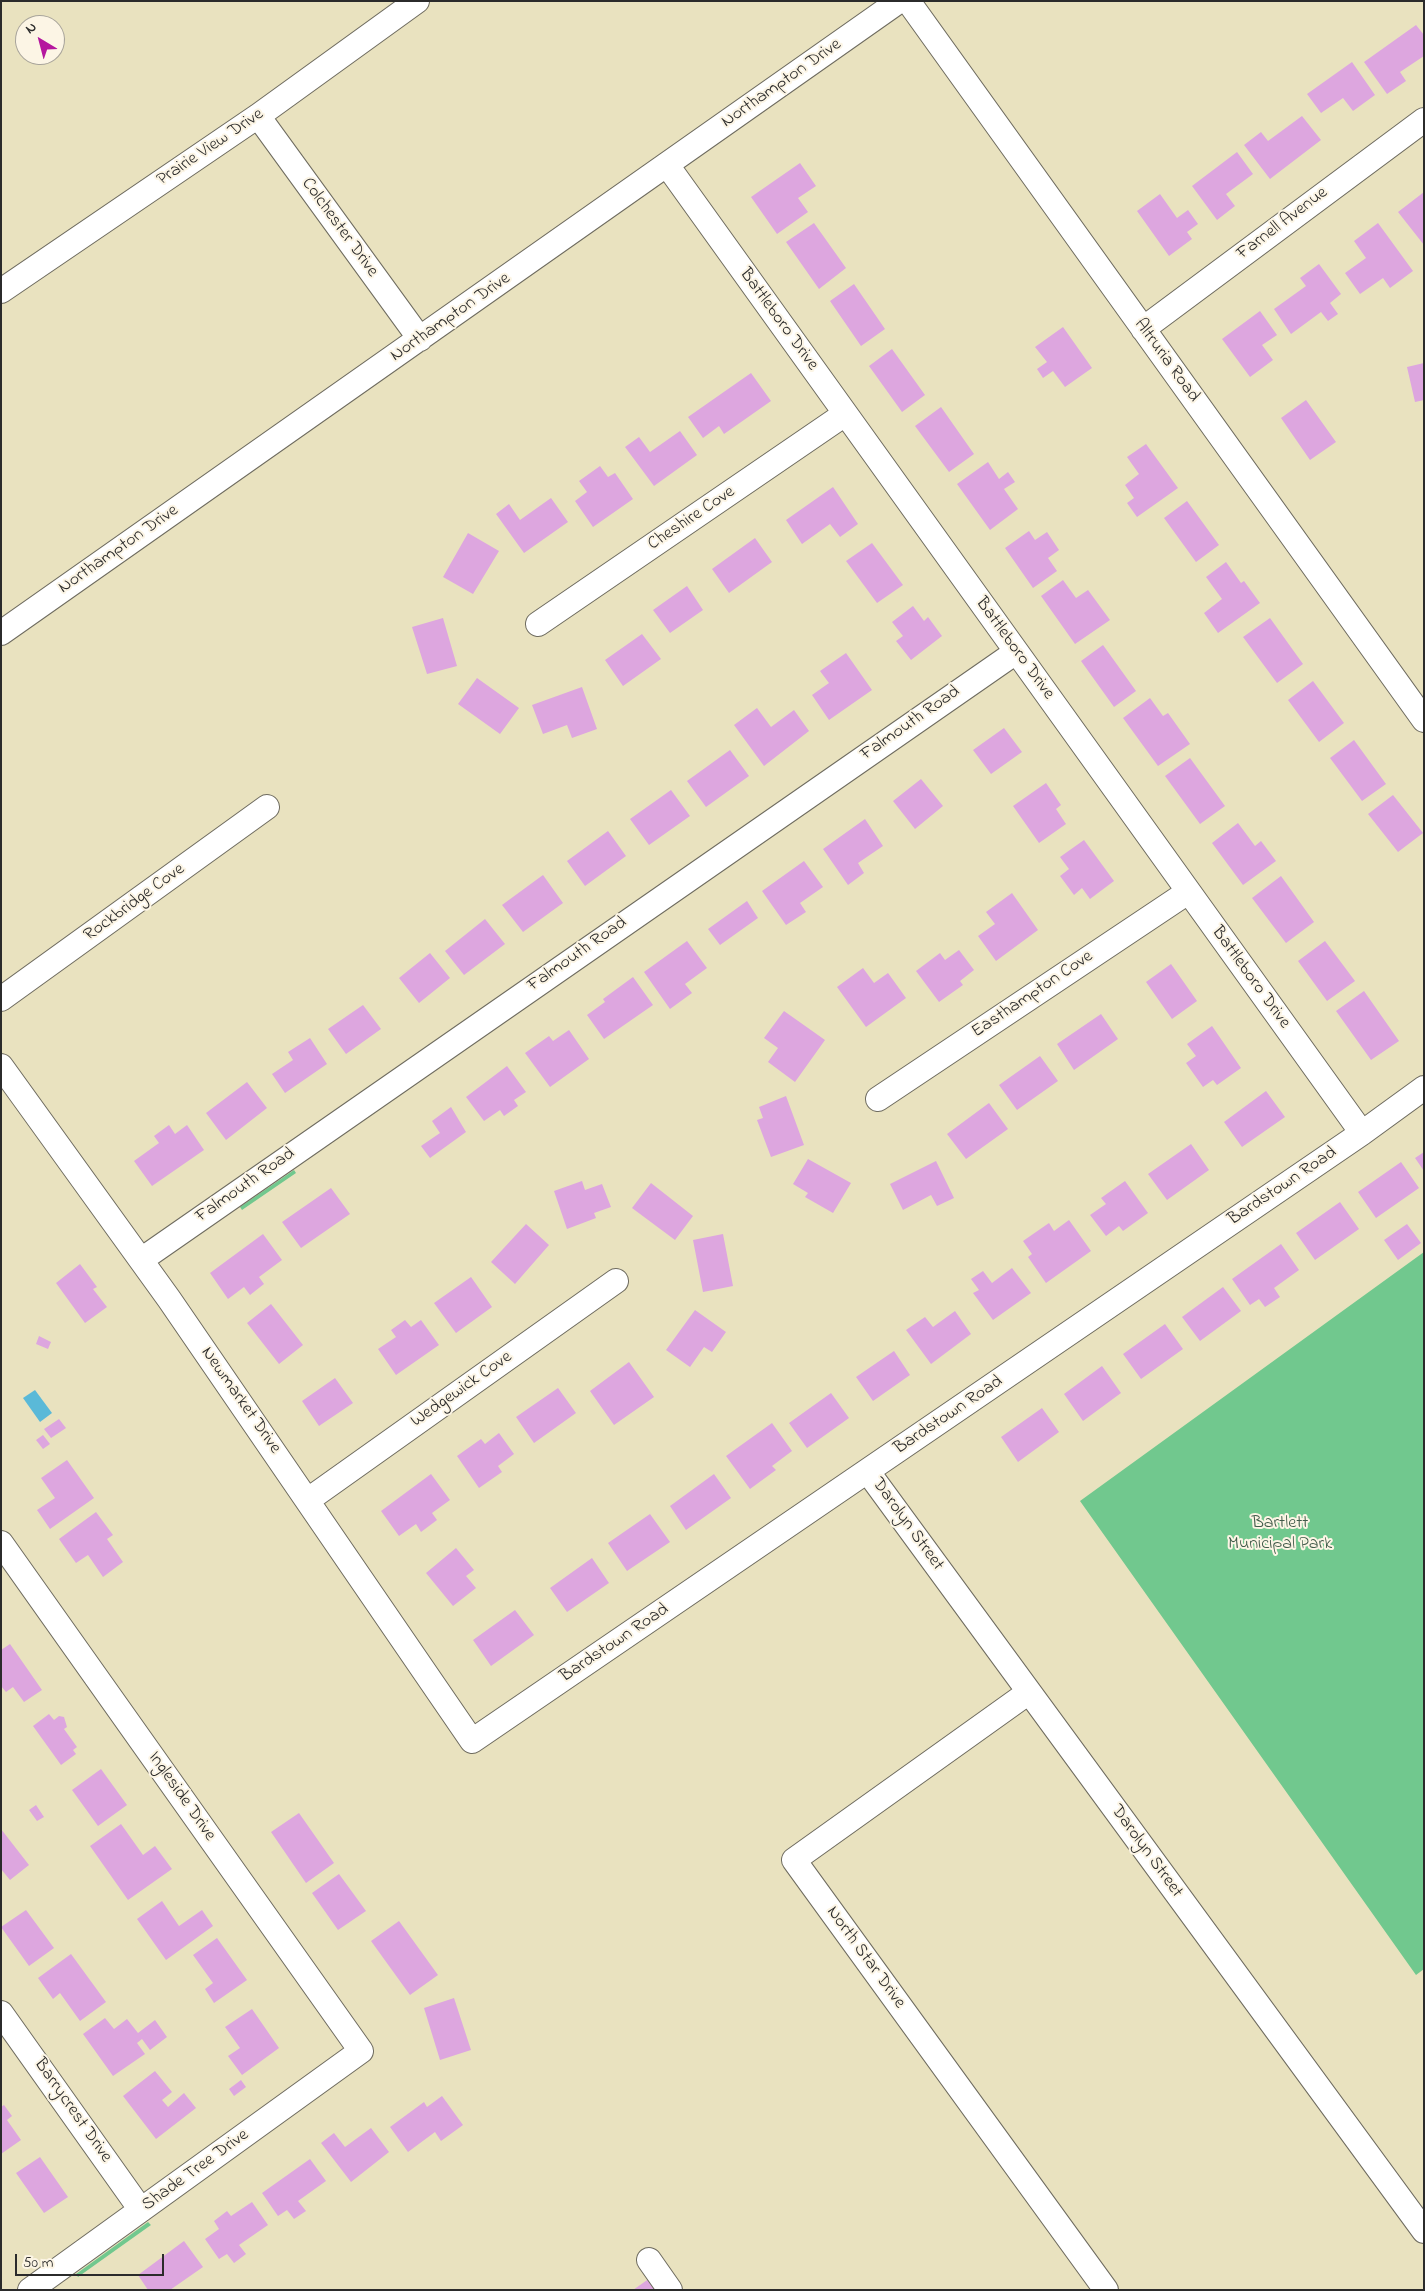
<!DOCTYPE html>
<html>
<head>
<meta charset="utf-8">
<style>
  body { margin:0 }
  #map { position:relative; width:1425px; height:2291px; overflow:hidden; background:#e9e2bf; font-family:"Indie Flower",sans-serif }
  canvas { display:block }
  .frame { position:absolute; inset:0; border:2px solid #2b2b2b; pointer-events:none }
  .north { position:absolute; left:15px; top:15px; width:50px; height:50px; box-sizing:border-box; background:#fcf5e5; border:1px solid #a8a49b; border-radius:50%; rotate:323deg; font-size:14px; font-weight:700; line-height:20px; text-align:center; color:#2b2b2b }
  .north::after { content:''; display:block; margin:auto; width:18px; height:22px; background:#b5179e; clip-path:polygon(50% 0,100% 100%,50% 72%,0 100%) }
  .scale { position:absolute; left:15px; top:2254px; width:149px; height:22px; box-sizing:border-box; border:2px solid #2b2b2b; border-top:0; padding-left:6px; font-size:15px; line-height:18px; white-space:nowrap; color:#2b2b2b; -webkit-text-stroke:4px #fcf5e5; paint-order:stroke }
</style>
</head>
<body>
<div id="map">
<canvas width="1425" height="2291"></canvas>
<div class="frame"></div>
<div class="north">N</div>
<div class="scale">50 m</div>
</div>
<script>
const ctx = document.querySelector('canvas').getContext('2d');
ctx.lineJoin = 'round';
function fill(path, color) {
  ctx.fillStyle = color;
  ctx.fill(path, 'evenodd');
}
function strokePath(path, color, width, dash) {
  ctx.strokeStyle = color;
  ctx.lineWidth = width;
  ctx.lineCap = dash ? 'butt' : 'round';
  ctx.setLineDash(dash || []);
  ctx.stroke(path);
}
function drawText(font, color, halo, rows, align = 'center') {
  ctx.font = font + ' "Indie Flower",sans-serif';
  ctx.lineWidth = 4;
  ctx.setLineDash([]);
  ctx.textBaseline = 'middle';
  ctx.strokeStyle = halo;
  ctx.fillStyle = color;
  for (const [text, x, y, turn = 0] of rows) {
    ctx.save();
    ctx.translate(x, y);
    ctx.rotate((+turn || 0) * Math.PI / 180);
    ctx.textAlign = isNaN(turn) ? turn : align;
    if (halo) ctx.strokeText(text, 0, 0);
    ctx.fillText(text, 0, 0);
    ctx.restore();
  }
}
const green = new Path2D(`
  M 294,1170 L 296,1173 L 242,1210 L 240,1207 Z
  M 1424,1252 L 1424,1969 L 1416,1975 L 1080,1501 Z
  M 148,2222 L 151,2225 L 78,2277 L 76,2274 Z`);
const water = new Path2D(`
  M 35,1390 L 52,1413 L 40,1422 L 23,1398 Z`);
const building = new Path2D(`
  M 1416,25 L 1424,35 L 1424,56 L 1400,72 L 1406,81 L 1387,94 L 1364,62 Z
  M 1352,62 L 1375,95 L 1353,111 L 1343,98 L 1321,113 L 1307,94 Z
  M 1302,116 L 1321,140 L 1270,179 L 1244,145 L 1261,132 L 1268,141 Z
  M 1237,152 L 1253,174 L 1226,194 L 1235,206 L 1217,220 L 1192,186 Z
  M 800,163 L 816,186 L 798,198 L 808,212 L 777,234 L 751,197 Z
  M 1424,192 L 1424,245 L 1398,212 Z
  M 1160,194 L 1177,218 L 1188,210 L 1198,224 L 1187,232 L 1192,239 L 1169,256 L 1137,211 Z
  M 814,223 L 846,268 L 819,289 L 786,242 Z
  M 1378,223 L 1413,271 L 1390,288 L 1383,278 L 1360,294 L 1345,273 L 1366,258 L 1354,241 Z
  M 1319,264 L 1341,294 L 1330,303 L 1338,314 L 1328,321 L 1321,312 L 1291,334 L 1274,309 L 1306,286 L 1300,278 Z
  M 854,284 L 885,329 L 861,346 L 830,301 Z
  M 1260,311 L 1277,335 L 1262,345 L 1273,360 L 1250,377 L 1222,339 Z
  M 1063,327 L 1092,368 L 1065,387 L 1053,371 L 1043,378 L 1037,369 L 1047,362 L 1035,347 Z
  M 892,349 L 925,395 L 902,412 L 869,366 Z
  M 1424,363 L 1424,400 L 1415,402 L 1407,367 Z
  M 751,373 L 771,401 L 724,434 L 719,426 L 703,438 L 688,417 Z
  M 1306,400 L 1336,442 L 1310,460 L 1281,418 Z
  M 941,407 L 974,454 L 949,472 L 915,426 Z
  M 680,431 L 697,455 L 654,486 L 625,447 L 639,437 L 650,452 Z
  M 1146,444 L 1178,488 L 1137,517 L 1127,503 L 1134,498 L 1125,485 L 1139,474 L 1127,457 Z
  M 988,462 L 999,479 L 1008,472 L 1015,482 L 1004,489 L 1018,509 L 990,530 L 957,484 Z
  M 600,466 L 608,477 L 615,473 L 633,499 L 593,527 L 575,501 L 587,492 L 579,481 Z
  M 833,487 L 858,524 L 840,537 L 830,524 L 802,544 L 786,520 Z
  M 551,498 L 568,522 L 524,553 L 496,514 L 509,504 L 520,520 Z
  M 1187,501 L 1219,545 L 1196,562 L 1164,518 Z
  M 1029,531 L 1035,540 L 1047,532 L 1059,550 L 1048,558 L 1057,571 L 1033,588 L 1005,548 Z
  M 468,533 L 499,551 L 473,594 L 443,577 Z
  M 755,538 L 772,562 L 729,593 L 712,569 Z
  M 872,543 L 903,585 L 877,603 L 846,561 Z
  M 1226,562 L 1241,583 L 1244,581 L 1260,603 L 1218,633 L 1204,613 L 1222,599 L 1206,577 Z
  M 1063,580 L 1076,598 L 1088,590 L 1110,620 L 1075,644 L 1041,596 Z
  M 687,586 L 703,610 L 670,633 L 653,610 Z
  M 913,606 L 924,621 L 928,617 L 942,636 L 911,660 L 896,641 L 903,636 L 892,622 Z
  M 443,618 L 457,666 L 427,674 L 412,627 Z
  M 1270,618 L 1303,664 L 1277,683 L 1243,637 Z
  M 642,634 L 661,659 L 623,686 L 605,660 Z
  M 1103,645 L 1136,691 L 1114,707 L 1081,661 Z
  M 846,653 L 872,690 L 829,720 L 812,695 L 829,683 L 820,671 Z
  M 477,678 L 519,708 L 500,734 L 458,704 Z
  M 1313,681 L 1344,723 L 1319,742 L 1288,700 Z
  M 582,687 L 597,729 L 572,738 L 567,725 L 543,734 L 532,705 Z
  M 1150,698 L 1163,716 L 1168,713 L 1190,744 L 1158,766 L 1123,718 Z
  M 757,708 L 771,727 L 794,710 L 809,731 L 764,766 L 734,725 Z
  M 1004,728 L 1022,752 L 991,774 L 973,750 Z
  M 1354,740 L 1386,784 L 1362,801 L 1330,758 Z
  M 730,750 L 749,776 L 706,807 L 687,781 Z
  M 1190,758 L 1225,806 L 1200,824 L 1165,776 Z
  M 921,779 L 943,806 L 915,829 L 893,801 Z
  M 1046,783 L 1061,805 L 1056,809 L 1066,824 L 1039,843 L 1013,806 Z
  M 671,790 L 690,816 L 649,845 L 630,819 Z
  M 1393,795 L 1423,833 L 1398,852 L 1368,814 Z
  M 865,819 L 883,846 L 858,863 L 864,873 L 848,885 L 823,849 Z
  M 1238,823 L 1255,846 L 1261,841 L 1276,861 L 1243,885 L 1212,843 Z
  M 608,831 L 626,856 L 585,886 L 567,861 Z
  M 1084,840 L 1114,881 L 1090,899 L 1082,888 L 1074,895 L 1060,876 L 1069,869 L 1060,857 Z
  M 804,861 L 823,887 L 800,903 L 806,912 L 786,925 L 762,891 Z
  M 543,875 L 563,903 L 523,932 L 502,905 Z
  M 1281,876 L 1314,922 L 1286,943 L 1252,898 Z
  M 1012,893 L 1038,930 L 996,961 L 978,936 L 995,924 L 986,912 Z
  M 747,901 L 758,918 L 720,945 L 708,929 Z
  M 485,919 L 505,944 L 464,975 L 445,951 Z
  M 687,941 L 707,968 L 685,984 L 692,993 L 670,1009 L 644,972 Z
  M 1325,941 L 1355,981 L 1327,1001 L 1298,961 Z
  M 959,950 L 974,970 L 960,981 L 963,985 L 939,1002 L 916,971 L 940,953 L 945,960 Z
  M 430,953 L 450,978 L 419,1003 L 399,978 Z
  M 1171,964 L 1197,1001 L 1172,1019 L 1146,982 Z
  M 863,968 L 874,983 L 888,973 L 906,998 L 866,1027 L 837,987 Z
  M 633,977 L 653,1005 L 604,1039 L 587,1015 L 605,1002 L 603,999 Z
  M 1364,991 L 1399,1041 L 1371,1060 L 1336,1011 Z
  M 363,1005 L 381,1029 L 346,1054 L 328,1029 Z
  M 784,1011 L 825,1040 L 795,1082 L 768,1062 L 778,1048 L 764,1038 Z
  M 1101,1014 L 1118,1039 L 1074,1070 L 1057,1044 Z
  M 1212,1026 L 1241,1068 L 1217,1085 L 1213,1080 L 1203,1087 L 1186,1063 L 1196,1056 L 1187,1044 Z
  M 569,1030 L 589,1059 L 550,1087 L 525,1053 L 549,1036 L 553,1041 Z
  M 310,1038 L 327,1064 L 285,1093 L 272,1074 L 293,1060 L 288,1052 Z
  M 1040,1056 L 1058,1081 L 1017,1110 L 999,1085 Z
  M 507,1066 L 526,1092 L 514,1100 L 518,1106 L 504,1116 L 500,1110 L 484,1121 L 466,1097 Z
  M 247,1082 L 267,1108 L 226,1140 L 206,1113 Z
  M 1266,1091 L 1285,1117 L 1242,1147 L 1224,1122 Z
  M 786,1096 L 804,1145 L 771,1157 L 757,1120 L 763,1118 L 759,1107 Z
  M 989,1103 L 1008,1129 L 966,1159 L 947,1134 Z
  M 451,1107 L 466,1132 L 430,1158 L 421,1146 L 440,1133 L 432,1121 Z
  M 169,1125 L 175,1134 L 187,1125 L 204,1150 L 152,1186 L 134,1161 L 159,1143 L 154,1136 Z
  M 1191,1144 L 1209,1170 L 1167,1200 L 1148,1174 Z
  M 1424,1152 L 1424,1171 L 1415,1158 Z
  M 808,1159 L 851,1183 L 833,1213 L 805,1197 L 808,1193 L 793,1184 Z
  M 936,1161 L 954,1198 L 937,1206 L 931,1195 L 903,1210 L 890,1184 Z
  M 1401,1162 L 1419,1188 L 1376,1218 L 1358,1192 Z
  M 582,1181 L 585,1190 L 602,1184 L 611,1207 L 594,1213 L 596,1218 L 567,1229 L 554,1191 Z
  M 1125,1181 L 1148,1213 L 1123,1231 L 1119,1226 L 1106,1236 L 1090,1215 L 1106,1204 L 1101,1198 Z
  M 651,1183 L 693,1216 L 675,1240 L 632,1208 Z
  M 331,1188 L 350,1214 L 301,1248 L 282,1222 Z
  M 1340,1202 L 1359,1229 L 1315,1260 L 1296,1233 Z
  M 1069,1220 L 1091,1251 L 1046,1283 L 1028,1257 L 1032,1254 L 1023,1241 L 1049,1223 L 1054,1231 Z
  M 526,1224 L 549,1245 L 515,1284 L 491,1262 Z
  M 1407,1224 L 1421,1243 L 1398,1260 L 1384,1240 Z
  M 263,1234 L 282,1260 L 259,1277 L 264,1284 L 250,1295 L 244,1287 L 228,1299 L 210,1273 Z
  M 723,1234 L 733,1286 L 703,1292 L 693,1240 Z
  M 1281,1244 L 1299,1270 L 1274,1288 L 1280,1297 L 1265,1307 L 1259,1299 L 1250,1305 L 1232,1279 Z
  M 80,1264 L 97,1287 L 93,1289 L 107,1307 L 85,1323 L 56,1283 Z
  M 1012,1268 L 1031,1293 L 993,1320 L 973,1293 L 979,1290 L 971,1279 L 983,1271 L 992,1283 Z
  M 471,1277 L 492,1307 L 456,1333 L 434,1303 Z
  M 1223,1287 L 1241,1311 L 1200,1341 L 1182,1317 Z
  M 271,1304 L 303,1345 L 279,1364 L 247,1323 Z
  M 695,1310 L 726,1332 L 712,1352 L 704,1347 L 690,1367 L 666,1350 Z
  M 955,1311 L 971,1334 L 931,1364 L 906,1330 L 925,1317 L 933,1327 Z
  M 405,1320 L 411,1327 L 421,1320 L 439,1345 L 396,1375 L 378,1349 L 396,1337 L 391,1330 Z
  M 1165,1324 L 1183,1349 L 1141,1379 L 1123,1354 Z
  M 39,1336 L 51,1342 L 48,1349 L 36,1344 Z
  M 894,1351 L 910,1375 L 873,1401 L 856,1377 Z
  M 629,1362 L 654,1397 L 614,1425 L 590,1391 Z
  M 1102,1366 L 1121,1393 L 1083,1421 L 1064,1394 Z
  M 335,1378 L 353,1403 L 319,1426 L 302,1401 Z
  M 558,1388 L 576,1413 L 534,1443 L 516,1417 Z
  M 831,1393 L 849,1418 L 807,1448 L 789,1423 Z
  M 1042,1408 L 1059,1432 L 1018,1462 L 1001,1437 Z
  M 59,1419 L 66,1428 L 51,1438 L 44,1429 Z
  M 772,1423 L 792,1451 L 772,1466 L 776,1470 L 750,1489 L 726,1456 Z
  M 499,1433 L 514,1454 L 498,1466 L 502,1472 L 479,1488 L 457,1456 L 481,1439 L 485,1444 Z
  M 43,1435 L 50,1444 L 43,1449 L 36,1440 Z
  M 67,1460 L 94,1498 L 50,1529 L 37,1510 L 55,1498 L 41,1478 Z
  M 431,1474 L 450,1500 L 432,1513 L 437,1520 L 421,1532 L 416,1524 L 399,1536 L 381,1511 Z
  M 714,1474 L 731,1498 L 686,1530 L 670,1506 Z
  M 96,1512 L 113,1535 L 107,1539 L 123,1562 L 103,1577 L 88,1555 L 76,1563 L 59,1539 Z
  M 650,1514 L 670,1542 L 627,1571 L 608,1543 Z
  M 456,1548 L 474,1570 L 466,1576 L 476,1588 L 453,1606 L 426,1573 Z
  M 592,1558 L 609,1583 L 567,1612 L 550,1588 Z
  M 515,1610 L 534,1635 L 491,1666 L 473,1640 Z
  M 10,1644 L 42,1690 L 24,1702 L 13,1687 L 6,1692 L 1,1686 L 1,1650 Z
  M 49,1714 L 54,1720 L 59,1716 L 64,1717 L 67,1727 L 64,1729 L 77,1747 L 73,1750 L 76,1754 L 61,1765 L 33,1726 Z
  M 101,1769 L 127,1805 L 98,1826 L 72,1790 Z
  M 36,1805 L 44,1817 L 37,1821 L 29,1810 Z
  M 299,1813 L 334,1863 L 306,1883 L 271,1832 Z
  M 121,1824 L 143,1855 L 155,1846 L 172,1869 L 128,1900 L 90,1846 Z
  M 1,1829 L 29,1865 L 10,1880 L 1,1869 Z
  M 339,1874 L 366,1911 L 338,1930 L 312,1893 Z
  M 162,1901 L 179,1926 L 202,1910 L 213,1926 L 166,1960 L 137,1919 Z
  M 26,1910 L 54,1948 L 29,1966 L 1,1927 Z
  M 399,1921 L 438,1975 L 410,1995 L 371,1941 Z
  M 217,1938 L 247,1980 L 214,2003 L 205,1989 L 213,1983 L 193,1955 Z
  M 71,1954 L 106,2002 L 80,2021 L 60,1993 L 53,1999 L 38,1978 Z
  M 454,1998 L 471,2050 L 440,2060 L 424,2008 Z
  M 252,2009 L 279,2048 L 242,2075 L 228,2056 L 240,2048 L 225,2027 Z
  M 105,2018 L 114,2029 L 127,2019 L 138,2033 L 155,2020 L 167,2037 L 150,2050 L 142,2039 L 137,2043 L 145,2054 L 113,2076 L 83,2034 Z
  M 155,2071 L 172,2092 L 162,2100 L 168,2107 L 184,2093 L 196,2108 L 156,2139 L 123,2096 Z
  M 241,2080 L 246,2087 L 234,2096 L 229,2089 Z
  M 442,2096 L 463,2125 L 441,2141 L 435,2132 L 408,2152 L 390,2127 L 424,2102 L 427,2107 Z
  M 4,2105 L 12,2116 L 7,2120 L 21,2140 L 1,2154 L 1,2107 Z
  M 371,2128 L 389,2152 L 351,2182 L 321,2143 L 334,2133 L 345,2147 Z
  M 40,2157 L 68,2197 L 44,2213 L 16,2173 Z
  M 310,2159 L 326,2181 L 298,2201 L 306,2211 L 294,2219 L 287,2210 L 278,2216 L 262,2193 Z
  M 252,2202 L 268,2225 L 239,2245 L 246,2254 L 234,2263 L 227,2254 L 219,2259 L 205,2239 L 219,2229 L 214,2221 L 227,2211 L 231,2216 Z
  M 184,2241 L 203,2267 L 170,2290 L 148,2290 L 138,2275 Z
  M 650,2278 L 658,2290 L 633,2290 Z`);
const minor = new Path2D(`
  M 908,1 L 1424,720
  M 258,116 L 420,339
  M 667,165 L 1362,1133
  M 1,291 L 258,116 L 417,1
  M 1143,329 L 1424,120
  M 538,624 L 845,414
  M 1,633 L 899,1
  M 1,999 L 267,807
  M 1,1066 L 169,1299 L 472,1741 L 1362,1133 L 1424,1088
  M 878,1099 L 1188,892
  M 141,1260 L 1016,652
  M 868,1472 L 1424,2231
  M 308,1500 L 616,1281
  M 1,1543 L 361,2051 L 30,2290
  M 1029,1692 L 794,1860 L 1106,2290
  M 1,2013 L 141,2210
  M 649,2260 L 670,2290`);
const streetNames = [
  ["Northampton Drive",782,84,-35],
  ["Prairie View Drive",211,148,-34],
  ["Farnell Avenue",1283,224,-37],
  ["Colchester Drive",339,228,54],
  ["Northampton Drive",451,318,-35],
  ["Battleboro Drive",778,320,54],
  ["Altruria Road",1166,361,54],
  ["Cheshire Cove",692,519,-34],
  ["Northampton Drive",119,550,-35],
  ["Battleboro Drive",1014,649,54],
  ["Falmouth Road",911,724,-35],
  ["Rockbridge Cove",135,903,-36],
  ["Falmouth Road",578,955,-35],
  ["Battleboro Drive",1250,978,54],
  ["Easthampton Cove",1033,995,-34],
  ["Falmouth Road",246,1186,-35],
  ["Bardstown Road",1283,1187,-34],
  ["Wedgewick Cove",462,1390,-35],
  ["Newmarket Drive",240,1401,55],
  ["Bardstown Road",949,1416,-34],
  ["Darolyn Street",907,1525,54],
  ["Bardstown Road",615,1644,-34],
  ["Ingleside Drive",181,1797,55],
  ["Darolyn Street",1146,1852,54],
  ["North Star Drive",865,1958,54],
  ["Barrycrest Drive",72,2111,55],
  ["Shade Tree Drive",196,2171,-36]
];
const parkNames = [
  ["Bartlett",1280,1524],
  ["Municipal Park",1280,1545]
];
fill(green, '#71c88e');
fill(water, '#5ab9d8');
fill(building, '#dda6df');
strokePath(minor, '#6e6b5f', 26);
strokePath(minor, '#fff', 24);
drawText('18px', '#2b2b2b', '#fcf5e5', streetNames);
drawText('18px', '#405a49', '#fcf5e5', parkNames);
</script>
</body>
</html>
